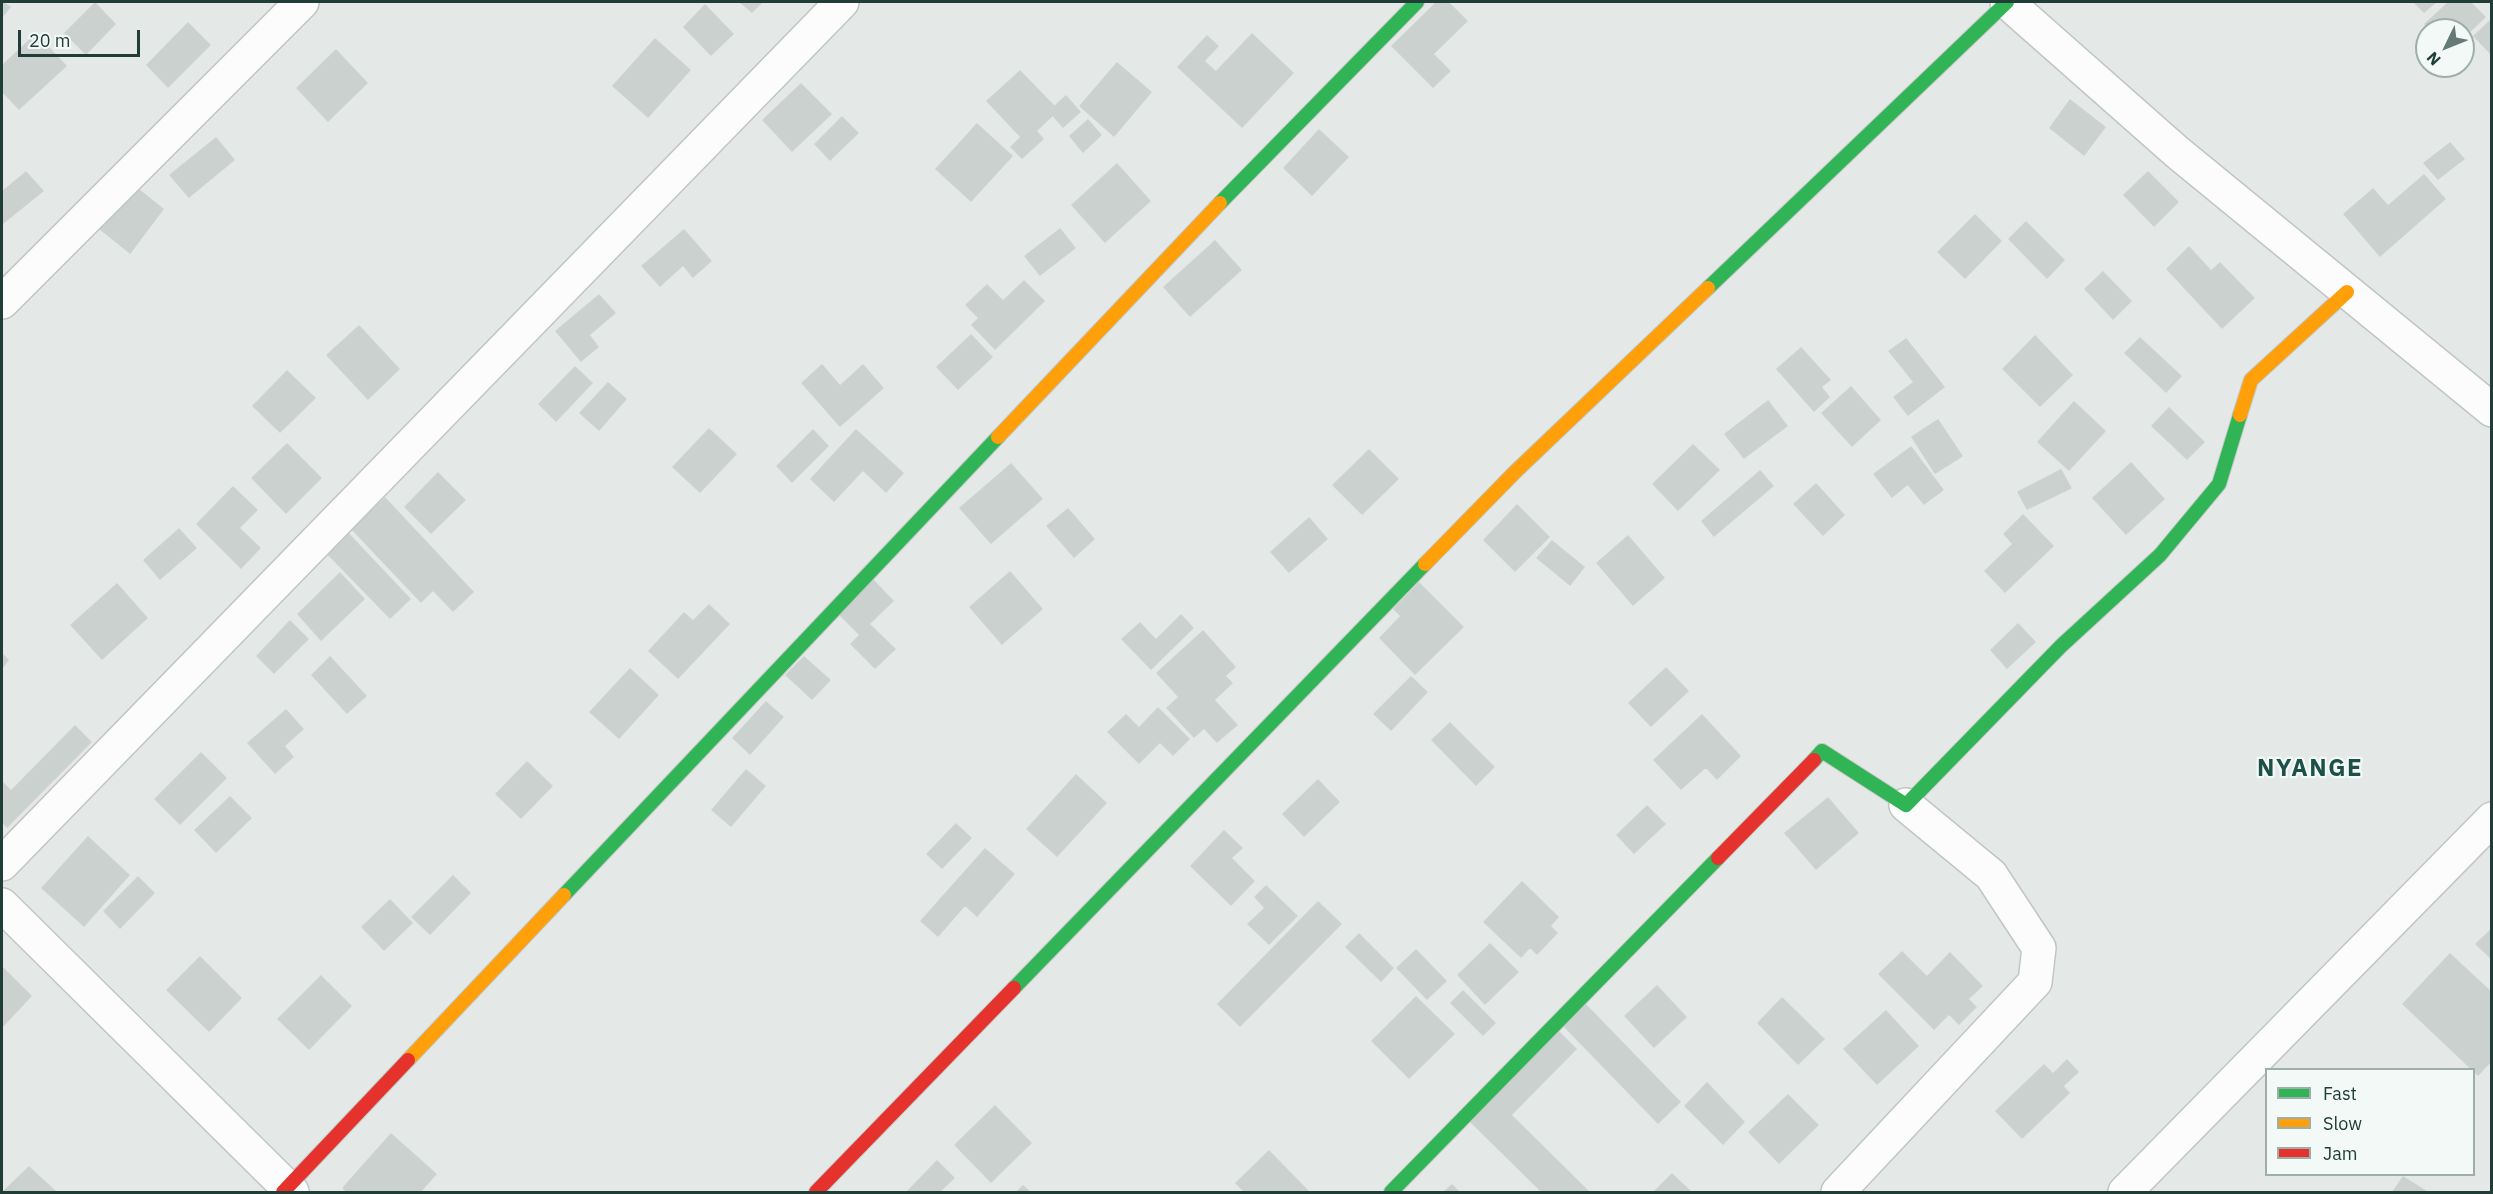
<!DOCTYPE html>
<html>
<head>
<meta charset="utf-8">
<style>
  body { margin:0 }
  #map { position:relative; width:2493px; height:1194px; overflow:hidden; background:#e4e9e7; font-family:"IBM Plex Sans",sans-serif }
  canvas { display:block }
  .frame { position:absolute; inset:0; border:3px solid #213d38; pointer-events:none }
  .legend { position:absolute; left:2265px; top:1068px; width:210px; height:108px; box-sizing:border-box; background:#f2f9f6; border:2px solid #9eaeaa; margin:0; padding:8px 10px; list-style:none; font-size:18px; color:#213d38 }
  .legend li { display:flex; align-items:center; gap:12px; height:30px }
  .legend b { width:30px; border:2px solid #9eaeaa }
  .north { position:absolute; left:2415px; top:18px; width:60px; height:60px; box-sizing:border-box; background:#f2f9f6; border:2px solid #9eaeaa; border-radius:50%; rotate:227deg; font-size:16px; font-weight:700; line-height:24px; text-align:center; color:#213d38 }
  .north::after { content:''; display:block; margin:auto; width:21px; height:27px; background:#657975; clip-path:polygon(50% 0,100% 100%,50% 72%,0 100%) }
  .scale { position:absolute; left:18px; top:30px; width:122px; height:27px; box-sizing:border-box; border:3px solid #213d38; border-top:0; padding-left:8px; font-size:18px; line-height:21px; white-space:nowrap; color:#213d38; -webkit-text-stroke:4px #f2f9f6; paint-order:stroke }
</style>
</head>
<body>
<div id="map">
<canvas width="2493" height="1194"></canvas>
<div class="frame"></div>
<ul class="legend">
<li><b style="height:8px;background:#30b455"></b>Fast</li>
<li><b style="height:8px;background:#ff9f0a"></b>Slow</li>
<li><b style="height:8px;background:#e5322d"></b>Jam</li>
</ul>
<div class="north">N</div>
<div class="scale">20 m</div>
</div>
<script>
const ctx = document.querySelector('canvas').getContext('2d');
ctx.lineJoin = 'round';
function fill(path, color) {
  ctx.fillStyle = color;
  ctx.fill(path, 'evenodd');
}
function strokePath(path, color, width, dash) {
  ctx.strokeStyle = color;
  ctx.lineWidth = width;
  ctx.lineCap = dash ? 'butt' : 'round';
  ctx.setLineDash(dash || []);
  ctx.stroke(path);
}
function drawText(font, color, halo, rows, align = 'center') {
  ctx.font = font + ' "IBM Plex Sans",sans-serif';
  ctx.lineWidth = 4.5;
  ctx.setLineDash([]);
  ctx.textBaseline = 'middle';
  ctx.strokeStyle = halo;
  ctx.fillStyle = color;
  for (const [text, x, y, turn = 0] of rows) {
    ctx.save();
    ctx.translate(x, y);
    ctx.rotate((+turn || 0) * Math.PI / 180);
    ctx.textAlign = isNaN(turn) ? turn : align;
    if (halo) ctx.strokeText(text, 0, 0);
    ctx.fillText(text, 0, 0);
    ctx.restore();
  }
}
const building = new Path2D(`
  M 2,2 L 10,7 L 2,17 Z
  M 740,2 L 762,2 L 752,12 Z
  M 1437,2 L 1448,2 L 1467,21 L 1433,54 L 1450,71 L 1433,87 L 1392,46 Z
  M 2414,2 L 2436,2 L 2424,12 Z
  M 2449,2 L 2470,2 L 2485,17 L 2463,38 L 2463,30 L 2430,30 L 2425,24 Z
  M 95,3 L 115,24 L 86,54 L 65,33 Z
  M 705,5 L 733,34 L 711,55 L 684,27 Z
  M 2492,19 L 2492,55 L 2474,36 Z
  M 188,23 L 210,45 L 168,87 L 147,65 Z
  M 36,34 L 66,66 L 19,109 L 2,91 L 2,66 Z
  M 1252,34 L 1293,73 L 1242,127 L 1178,67 L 1207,36 L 1218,46 L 1204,61 L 1216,72 Z
  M 655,39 L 690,70 L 648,117 L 613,86 Z
  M 336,50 L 367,83 L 328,121 L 297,88 Z
  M 1117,63 L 1151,92 L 1114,136 L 1080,106 Z
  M 1020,71 L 1054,106 L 1049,111 L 1053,115 L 1036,131 L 1043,139 L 1022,158 L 1011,147 L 1021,137 L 987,101 Z
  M 801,84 L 831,114 L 792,151 L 763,120 Z
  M 1066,96 L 1080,112 L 1063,127 L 1049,111 Z
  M 2070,100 L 2105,127 L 2084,155 L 2050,128 Z
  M 842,117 L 858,133 L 830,160 L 815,144 Z
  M 1088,120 L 1101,135 L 1083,152 L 1070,136 Z
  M 977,124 L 1012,156 L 971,201 L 936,169 Z
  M 1319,130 L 1348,157 L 1312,195 L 1284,168 Z
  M 216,138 L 234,160 L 189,197 L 170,175 Z
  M 2450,143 L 2464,159 L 2438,179 L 2424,163 Z
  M 1117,164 L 1150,201 L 1105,242 L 1072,205 Z
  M 26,172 L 43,191 L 2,224 L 2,192 Z
  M 2148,172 L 2178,202 L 2154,226 L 2124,195 Z
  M 2424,175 L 2445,199 L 2380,256 L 2344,214 L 2373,189 L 2388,206 Z
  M 133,185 L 163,209 L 130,253 L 100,229 Z
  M 1975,215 L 2001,241 L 1965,278 L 1938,252 Z
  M 2026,222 L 2064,260 L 2047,278 L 2009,239 Z
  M 1060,229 L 1075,248 L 1040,275 L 1025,256 Z
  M 684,230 L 711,261 L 693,277 L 683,265 L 660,286 L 642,266 Z
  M 1215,241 L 1241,270 L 1190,316 L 1164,287 Z
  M 2189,247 L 2211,271 L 2220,263 L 2254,298 L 2222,328 L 2167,269 Z
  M 2103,272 L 2131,301 L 2113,319 L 2085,289 Z
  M 1024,281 L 1044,301 L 995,349 L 972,325 L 979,318 L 966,305 L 987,285 L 1003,301 Z
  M 599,295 L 615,313 L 589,335 L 598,347 L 581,361 L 556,331 Z
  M 359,326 L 399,369 L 368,399 L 327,355 Z
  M 971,335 L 992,357 L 958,389 L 937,367 Z
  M 2035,336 L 2072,375 L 2040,406 L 2003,369 Z
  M 2140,338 L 2181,376 L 2166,392 L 2125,353 Z
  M 1906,339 L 1944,387 L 1908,415 L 1894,397 L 1914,382 L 1889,351 Z
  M 1801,348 L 1830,380 L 1821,387 L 1829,397 L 1814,411 L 1777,369 Z
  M 822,365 L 840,386 L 863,365 L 883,388 L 840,426 L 802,383 Z
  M 575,367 L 592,383 L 556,421 L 539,404 Z
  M 287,371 L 315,398 L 280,432 L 253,406 Z
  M 608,383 L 626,399 L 599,430 L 580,413 Z
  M 1851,387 L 1880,420 L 1852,446 L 1822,413 Z
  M 1768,401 L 1787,426 L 1744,458 L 1725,434 Z
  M 2074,402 L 2105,431 L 2069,470 L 2038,442 Z
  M 2169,408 L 2204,442 L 2187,459 L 2152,426 Z
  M 1938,420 L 1962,456 L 1935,473 L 1912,437 Z
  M 709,429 L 736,454 L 700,492 L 673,467 Z
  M 813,430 L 828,446 L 792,482 L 777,466 Z
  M 856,430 L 903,473 L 886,492 L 863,470 L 834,501 L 811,479 Z
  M 287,444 L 321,478 L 286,513 L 252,478 Z
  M 1693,445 L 1719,470 L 1678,510 L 1653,484 Z
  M 1911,447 L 1943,490 L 1924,504 L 1908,484 L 1892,497 L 1874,474 Z
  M 1369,450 L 1398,479 L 1362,514 L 1333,485 Z
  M 2131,463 L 2164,499 L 2126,534 L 2093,498 Z
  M 1011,464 L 1042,499 L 991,543 L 960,508 Z
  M 2061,470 L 2071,488 L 2027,509 L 2018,492 Z
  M 1760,471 L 1773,486 L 1714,536 L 1702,521 Z
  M 438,473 L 465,500 L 431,533 L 405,507 Z
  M 1816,484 L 1844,515 L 1823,535 L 1794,504 Z
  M 233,487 L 257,510 L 239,528 L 260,548 L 241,568 L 197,524 Z
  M 385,498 L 473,592 L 453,611 L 433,590 L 421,602 L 352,529 Z
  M 1517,505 L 1549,537 L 1515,571 L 1484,540 Z
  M 1068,509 L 1094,539 L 1074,557 L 1047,526 Z
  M 2023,515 L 2053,546 L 2005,592 L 1985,571 L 2013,544 L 2004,534 Z
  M 1309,518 L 1327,539 L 1289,572 L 1271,552 Z
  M 343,528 L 410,599 L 390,618 L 322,548 Z
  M 179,529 L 196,548 L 160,579 L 144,560 Z
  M 1628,536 L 1664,578 L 1633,605 L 1597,563 Z
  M 1552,541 L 1584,567 L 1570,585 L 1537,558 Z
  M 1010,572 L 1042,609 L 1002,644 L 970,607 Z
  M 340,573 L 364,599 L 321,640 L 298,614 Z
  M 873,580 L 893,601 L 869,624 L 895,649 L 875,668 L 851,644 L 860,635 L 839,614 Z
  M 1419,583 L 1463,627 L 1415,674 L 1380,638 L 1401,616 L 1394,609 Z
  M 117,584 L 147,618 L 102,659 L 71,625 Z
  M 709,605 L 729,624 L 678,678 L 649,651 L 684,613 L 693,621 Z
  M 1181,615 L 1193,628 L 1151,669 L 1122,639 L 1140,623 L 1156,640 Z
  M 290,621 L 308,639 L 274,673 L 257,656 Z
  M 2018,624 L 2035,642 L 2007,668 L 1991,650 Z
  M 1203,631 L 1235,667 L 1225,676 L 1232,683 L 1214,700 L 1237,725 L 1217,742 L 1204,728 L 1194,737 L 1167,708 L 1179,697 L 1157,673 Z
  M 2,654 L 8,660 L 2,668 Z
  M 330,657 L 366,696 L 347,713 L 312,675 Z
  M 804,657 L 830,680 L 812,699 L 786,675 Z
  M 1666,668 L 1688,691 L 1651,726 L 1629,703 Z
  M 630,669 L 658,695 L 619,738 L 590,712 Z
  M 1411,677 L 1427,692 L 1391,730 L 1374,714 Z
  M 766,702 L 783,717 L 750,754 L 733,738 Z
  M 1158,708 L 1189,739 L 1173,755 L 1160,742 L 1139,763 L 1108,732 L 1126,715 L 1139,728 Z
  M 286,710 L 303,729 L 284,746 L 293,757 L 275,773 L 248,743 Z
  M 1702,715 L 1740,756 L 1717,779 L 1706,767 L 1681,789 L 1654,760 Z
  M 1450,723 L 1494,767 L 1476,785 L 1432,740 Z
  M 75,726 L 91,742 L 7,827 L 2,821 L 2,782 L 11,791 Z
  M 201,753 L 226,778 L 180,824 L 155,799 Z
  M 527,762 L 552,786 L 521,818 L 496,794 Z
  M 746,770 L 765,786 L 731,826 L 712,810 Z
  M 1076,775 L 1106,803 L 1057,856 L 1027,829 Z
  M 1318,780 L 1339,802 L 1304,836 L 1283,814 Z
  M 230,797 L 251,818 L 216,852 L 195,830 Z
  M 1828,798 L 1858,833 L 1816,869 L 1785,833 Z
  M 1647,806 L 1665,824 L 1634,853 L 1617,835 Z
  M 956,824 L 971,838 L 942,868 L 927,854 Z
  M 1224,831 L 1242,848 L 1231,858 L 1254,881 L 1231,905 L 1191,866 Z
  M 88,837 L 129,875 L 84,926 L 42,888 Z
  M 985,849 L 1014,874 L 977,916 L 965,905 L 938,936 L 921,921 Z
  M 453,876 L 470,893 L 430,934 L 412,917 Z
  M 138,877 L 154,893 L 120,928 L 104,911 Z
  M 1522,882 L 1558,917 L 1550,926 L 1557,933 L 1537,954 L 1530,947 L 1521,957 L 1484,922 Z
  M 1266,886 L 1297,916 L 1269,944 L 1248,924 L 1265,908 L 1255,897 Z
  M 390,900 L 412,923 L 384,950 L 362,927 Z
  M 1318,902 L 1341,924 L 1240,1026 L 1218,1004 Z
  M 2492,929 L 2492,959 L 2476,944 Z
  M 1359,934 L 1393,968 L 1381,981 L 1346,947 Z
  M 1490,944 L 1518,972 L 1485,1004 L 1458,975 Z
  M 1416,950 L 1446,981 L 1427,999 L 1397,968 Z
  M 1902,952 L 1927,977 L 1950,953 L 1982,986 L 1968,999 L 1976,1007 L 1959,1024 L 1949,1014 L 1934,1029 L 1879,974 Z
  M 2450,954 L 2492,993 L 2492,1060 L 2478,1075 L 2403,1004 Z
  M 200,957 L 241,998 L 209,1031 L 167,990 Z
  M 3,968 L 31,996 L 2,1027 L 2,970 Z
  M 321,976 L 351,1006 L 309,1049 L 278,1019 Z
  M 1657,986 L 1686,1017 L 1654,1047 L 1625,1016 Z
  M 1463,991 L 1495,1023 L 1483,1035 L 1451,1003 Z
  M 1416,997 L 1454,1034 L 1409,1078 L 1372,1041 Z
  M 1782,998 L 1824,1039 L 1798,1064 L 1758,1023 Z
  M 1584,1003 L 1680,1102 L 1658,1123 L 1562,1024 Z
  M 1886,1011 L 1918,1046 L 1877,1084 L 1844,1049 Z
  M 1557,1030 L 1576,1049 L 1511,1115 L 1589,1192 L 1542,1192 L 1468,1119 Z
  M 2067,1060 L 2078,1072 L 2063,1086 L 2069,1093 L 2022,1138 L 1996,1111 L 2044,1065 L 2053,1074 Z
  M 1707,1083 L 1744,1122 L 1723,1144 L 1685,1106 Z
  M 1788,1095 L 1818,1125 L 1779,1163 L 1749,1132 Z
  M 995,1106 L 1031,1143 L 991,1182 L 955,1145 Z
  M 391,1134 L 436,1174 L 420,1192 L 347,1192 L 343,1188 Z
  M 1269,1151 L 1308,1191 L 1307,1192 L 1245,1192 L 1236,1183 Z
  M 937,1161 L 954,1178 L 939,1192 L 907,1192 Z
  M 29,1167 L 56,1192 L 3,1192 Z
  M 1672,1174 L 1691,1192 L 1654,1192 Z
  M 2403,1177 L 2427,1192 L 2393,1192 Z
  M 1452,1185 L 1459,1192 L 1444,1192 Z
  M 1023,1186 L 1030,1192 L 1017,1192 Z`);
const street = new Path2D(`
  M 2007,2 L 2177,152 L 2492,410
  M 2,302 L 302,2
  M 2,864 L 842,2
  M 2,905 L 292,1192
  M 1838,1192 L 2035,982 L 2039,948 L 1991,875 L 1906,805
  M 2125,1192 L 2492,819`);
const fast = new Path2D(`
  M 1220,203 L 1417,2
  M 1708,288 L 2007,2
  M 1814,760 L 1822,751 L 1906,805 L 2061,646 L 2160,555 L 2219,484 L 2240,415
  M 564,895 L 998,437
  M 1014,988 L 1425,564
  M 1391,1192 L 1718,858`);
const slow = new Path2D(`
  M 2240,415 L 2251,380 L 2347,292
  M 998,437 L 1220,203
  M 1425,564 L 1515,472 L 1708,288
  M 408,1060 L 564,895`);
const jam = new Path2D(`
  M 1718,858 L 1814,760
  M 283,1192 L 408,1060
  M 816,1192 L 1014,988`);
const districtNames = [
  ["NYANGE",2310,769]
];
fill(building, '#cbd1cf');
strokePath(building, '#cdd2d0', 1.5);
strokePath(street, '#c1c6c4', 36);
strokePath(fast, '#c0c7c5', 16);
strokePath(slow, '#c0c7c5', 16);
strokePath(jam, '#c0c7c5', 16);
strokePath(street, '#fbfcfb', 33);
strokePath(fast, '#30b455', 14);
strokePath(slow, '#ff9f0a', 14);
strokePath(jam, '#e5322d', 14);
ctx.letterSpacing = '1.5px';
drawText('bold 24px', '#1d5047', '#f2f9f6', districtNames);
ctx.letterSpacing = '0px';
</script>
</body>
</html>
